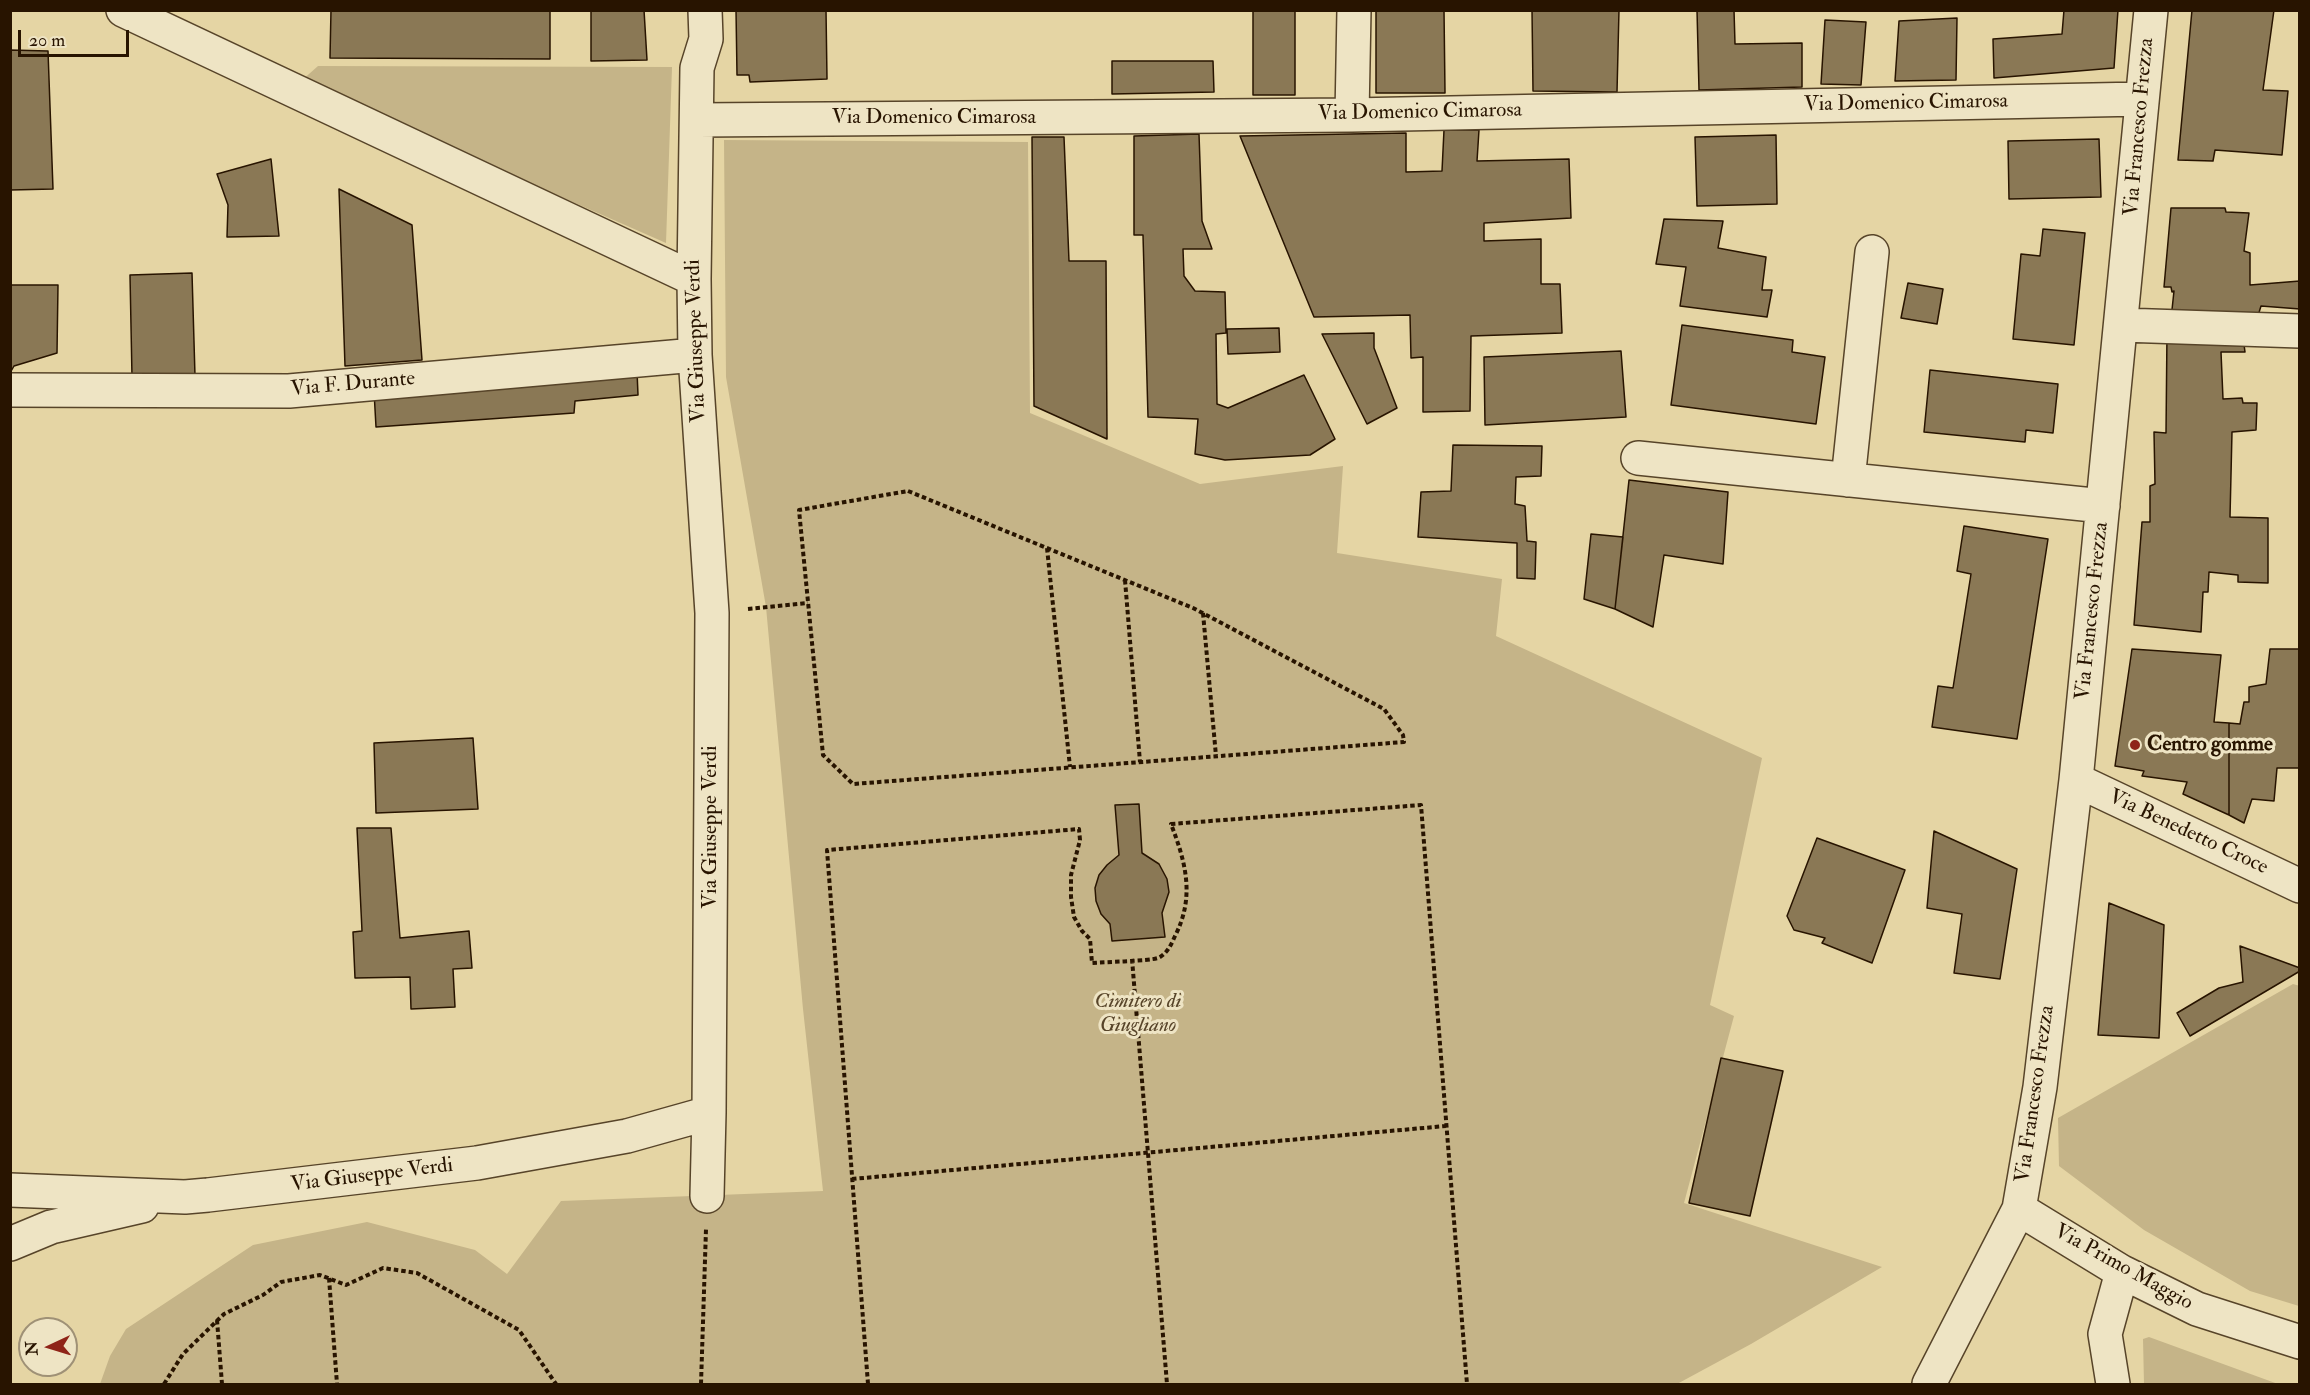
<!DOCTYPE html>
<html>
<head>
<meta charset="utf-8">
<style>
  body { margin:0 }
  #map { position:relative; width:2310px; height:1395px; overflow:hidden; background:#e5d5a4; font-family:"IM FELL Double Pica",serif }
  canvas { display:block }
  .frame { position:absolute; inset:0; border:12px solid #281400; pointer-events:none }
  .north { position:absolute; left:18px; top:1317px; width:60px; height:60px; box-sizing:border-box; background:#eee4c4; border:2px solid #9f9176; border-radius:50%; rotate:266deg; font-size:16px; font-weight:700; line-height:24px; text-align:center; color:#281400 }
  .north::after { content:''; display:block; margin:auto; width:21px; height:27px; background:#8f2418; clip-path:polygon(50% 0,100% 100%,50% 72%,0 100%) }
  .scale { position:absolute; left:18px; top:30px; width:111px; height:27px; box-sizing:border-box; border:3px solid #281400; border-top:0; padding-left:8px; font-size:18px; line-height:21px; white-space:nowrap; color:#281400; -webkit-text-stroke:4px #eee4c4; paint-order:stroke }
</style>
</head>
<body>
<div id="map">
<canvas width="2310" height="1395"></canvas>
<div class="frame"></div>
<div class="north">N</div>
<div class="scale">20 m</div>
</div>
<script>
const ctx = document.querySelector('canvas').getContext('2d');
ctx.lineJoin = 'round';
function fill(path, color) {
  ctx.fillStyle = color;
  ctx.fill(path, 'evenodd');
}
function strokePath(path, color, width, dash) {
  ctx.strokeStyle = color;
  ctx.lineWidth = width;
  ctx.lineCap = dash ? 'butt' : 'round';
  ctx.setLineDash(dash || []);
  ctx.stroke(path);
}
function drawText(font, color, halo, rows, align = 'center') {
  ctx.font = font + ' "IM FELL Double Pica",serif';
  ctx.lineWidth = 6;
  ctx.setLineDash([]);
  ctx.textBaseline = 'middle';
  ctx.strokeStyle = halo;
  ctx.fillStyle = color;
  for (const [text, x, y, turn = 0] of rows) {
    ctx.save();
    ctx.translate(x, y);
    ctx.rotate((+turn || 0) * Math.PI / 180);
    ctx.textAlign = isNaN(turn) ? turn : align;
    if (halo) ctx.strokeText(text, 0, 0);
    ctx.fillText(text, 0, 0);
    ctx.restore();
  }
}
const green = new Path2D(`
  M 318,66 L 672,67 L 666,243 L 300,82 Z
  M 724,140 L 1028,142 L 1030,413 L 1200,484 L 1343,466 L 1337,553 L 1502,579 L 1496,636 L 1762,758 L 1710,1005 L 1734,1016 L 1684,1203 L 1882,1267 L 1751,1344 L 1677,1384 L 100,1384 L 110,1356 L 126,1329 L 253,1245 L 367,1222 L 475,1250 L 507,1274 L 561,1201 L 823,1191 L 803,1009 L 766,607 L 726,377 Z
  M 2293,984 L 2300,986 L 2299,1306 L 2250,1291 L 2144,1230 L 2059,1166 L 2058,1118 Z
  M 2149,1337 L 2278,1384 L 2144,1384 L 2143,1339 Z`);
const building = new Path2D(`
  M 331,10 L 550,10 L 550,59 L 330,58 Z
  M 591,10 L 644,10 L 647,60 L 591,61 Z
  M 736,10 L 826,10 L 827,79 L 750,82 L 749,75 L 737,75 Z
  M 1253,10 L 1295,10 L 1295,95 L 1253,95 Z
  M 1376,10 L 1444,10 L 1445,93 L 1376,93 Z
  M 1532,10 L 1619,10 L 1617,92 L 1533,91 Z
  M 1697,10 L 1734,10 L 1735,44 L 1802,43 L 1802,87 L 1699,90 Z
  M 2064,10 L 2118,10 L 2114,68 L 1994,78 L 1993,39 L 2062,34 Z
  M 2192,10 L 2274,10 L 2263,90 L 2288,91 L 2282,155 L 2215,150 L 2213,161 L 2178,160 Z
  M 1957,18 L 1956,80 L 1895,81 L 1899,21 Z
  M 1825,20 L 1866,22 L 1861,85 L 1821,84 Z
  M 10,50 L 48,51 L 53,189 L 10,190 Z
  M 1112,61 L 1213,61 L 1214,92 L 1112,94 Z
  M 1444,130 L 1479,130 L 1477,161 L 1569,159 L 1571,218 L 1484,223 L 1484,241 L 1541,239 L 1541,284 L 1560,284 L 1562,333 L 1471,336 L 1470,411 L 1423,412 L 1423,357 L 1411,358 L 1410,315 L 1314,317 L 1240,136 L 1406,133 L 1406,172 L 1442,171 Z
  M 1199,134 L 1202,221 L 1212,249 L 1183,249 L 1184,276 L 1195,291 L 1225,292 L 1226,333 L 1216,334 L 1217,404 L 1228,408 L 1304,375 L 1335,439 L 1310,455 L 1225,460 L 1195,454 L 1198,419 L 1148,417 L 1143,235 L 1134,235 L 1134,136 Z
  M 1776,135 L 1777,204 L 1697,206 L 1695,137 Z
  M 1032,137 L 1064,137 L 1069,261 L 1106,261 L 1107,439 L 1034,406 Z
  M 2099,139 L 2101,197 L 2009,199 L 2008,141 Z
  M 271,159 L 279,236 L 227,237 L 228,205 L 217,174 Z
  M 339,189 L 412,225 L 422,360 L 345,366 Z
  M 2171,208 L 2225,208 L 2226,212 L 2249,213 L 2244,251 L 2250,253 L 2250,285 L 2300,281 L 2300,309 L 2261,306 L 2257,319 L 2171,319 L 2174,291 L 2172,292 L 2171,287 L 2164,287 Z
  M 1664,219 L 1723,221 L 1718,248 L 1766,257 L 1762,290 L 1772,290 L 1767,317 L 1680,306 L 1686,267 L 1656,264 Z
  M 2043,229 L 2085,233 L 2074,345 L 2013,339 L 2021,254 L 2040,256 Z
  M 192,273 L 195,376 L 132,377 L 130,275 Z
  M 1908,283 L 1943,289 L 1937,324 L 1901,318 Z
  M 10,285 L 58,285 L 57,353 L 14,366 L 10,373 Z
  M 1682,325 L 1793,340 L 1792,352 L 1825,357 L 1816,424 L 1671,405 Z
  M 1279,328 L 1280,352 L 1228,354 L 1227,329 Z
  M 2167,332 L 2243,337 L 2245,352 L 2221,352 L 2223,399 L 2242,398 L 2243,403 L 2257,403 L 2256,430 L 2232,432 L 2230,517 L 2268,518 L 2268,583 L 2238,582 L 2238,575 L 2209,572 L 2208,592 L 2203,592 L 2201,632 L 2134,625 L 2142,522 L 2150,522 L 2150,486 L 2155,484 L 2154,432 L 2166,433 Z
  M 1374,333 L 1374,348 L 1397,408 L 1367,424 L 1322,334 Z
  M 1621,351 L 1626,417 L 1485,425 L 1484,357 Z
  M 1930,370 L 2058,384 L 2053,433 L 2026,430 L 2025,442 L 1924,432 Z
  M 637,371 L 638,395 L 575,401 L 574,413 L 376,427 L 374,391 Z
  M 1453,445 L 1542,446 L 1541,476 L 1516,477 L 1515,504 L 1525,506 L 1527,541 L 1536,542 L 1535,579 L 1517,578 L 1517,543 L 1418,537 L 1421,492 L 1451,491 Z
  M 1629,480 L 1728,492 L 1723,564 L 1664,555 L 1653,627 L 1615,609 Z
  M 1964,526 L 2048,539 L 2017,739 L 1932,727 L 1938,686 L 1953,688 L 1971,574 L 1957,571 Z
  M 1591,534 L 1623,537 L 1615,609 L 1584,599 Z
  M 2132,649 L 2221,655 L 2214,722 L 2229,723 L 2229,815 L 2183,794 L 2187,782 L 2142,776 L 2144,771 L 2115,766 Z
  M 2270,649 L 2300,649 L 2300,768 L 2277,768 L 2274,801 L 2252,799 L 2244,823 L 2229,815 L 2229,723 L 2240,724 L 2244,702 L 2249,702 L 2249,687 L 2266,684 Z
  M 473,738 L 478,809 L 376,813 L 374,743 Z
  M 1139,804 L 1142,853 L 1159,864 L 1167,879 L 1169,892 L 1162,913 L 1165,937 L 1112,941 L 1110,924 L 1101,914 L 1096,901 L 1095,888 L 1099,875 L 1107,865 L 1119,855 L 1115,805 Z
  M 357,828 L 391,828 L 400,938 L 469,931 L 472,968 L 453,969 L 455,1007 L 411,1009 L 410,977 L 355,978 L 353,932 L 362,931 Z
  M 1934,831 L 2017,869 L 2000,979 L 1954,973 L 1962,914 L 1927,908 Z
  M 1817,838 L 1905,870 L 1872,963 L 1822,943 L 1825,938 L 1794,930 L 1787,916 Z
  M 2109,903 L 2164,925 L 2159,1038 L 2098,1035 Z
  M 2240,946 L 2300,968 L 2300,971 L 2190,1036 L 2177,1013 L 2219,988 L 2243,982 Z
  M 1721,1058 L 1783,1071 L 1750,1216 L 1689,1203 Z`);
const path = new Path2D(`
  M 908,491 L 1193,608 L 1384,709 L 1403,735 L 1404,742 L 853,784 L 823,755 L 799,510 Z
  M 1047,548 L 1070,767
  M 1125,580 L 1140,762
  M 748,609 L 808,603
  M 1203,613 L 1216,756
  M 1132,959 L 1167,1384
  M 852,1179 L 1446,1126
  M 329,1278 L 337,1384
  M 217,1320 L 222,1384
  M 164,1384 L 183,1354 L 224,1314 L 263,1295 L 281,1282 L 320,1275 L 346,1285 L 383,1268 L 417,1273 L 519,1330 L 556,1384
  M 701,1384 L 706,1229
  M 868,1384 L 827,850 L 1079,829 L 1080,840 L 1071,875 L 1071,897 L 1074,917 L 1082,931 L 1090,939 L 1092,963 C 1105,962 1149,961 1158,958 C 1167,954 1171,945 1175,936 C 1195,897 1186,863 1171,824 L 1421,805 L 1467,1384`);
const minor = new Path2D(`
  M 123,10 L 694,279
  M 705,10 L 706,39 L 697,68 L 694,279 L 695,355 L 712,613 L 709,1113 L 707,1196
  M 1352,115 L 1354,10
  M 698,120 L 1352,115 L 2142,99
  M 2122,325 L 2300,331
  M 10,390 L 289,391 L 695,355
  M 1638,458 L 2103,506
  M 1848,480 L 1872,252
  M 2076,780 L 2300,886
  M 10,1190 L 185,1197 L 208,1195 L 477,1163 L 627,1136 L 709,1113
  M 2019,1209 L 2122,1272 L 2197,1309 L 2300,1342
  M 10,1244 L 51,1227 L 142,1206
  M 1929,1384 L 2019,1209 L 2040,1087 L 2076,780 L 2151,10
  M 2113,1384 L 2105,1334 L 2122,1272`);
const markers = [
  [2135,745,6,"#8f2418"]
];
const streetNames = [
  ["Via Domenico Cimarosa",1906,104,-1],
  ["Via Domenico Cimarosa",1420,113,-1],
  ["Via Domenico Cimarosa",934,118],
  ["Via Francesco Frezza",2140,127,-85],
  ["Via Giuseppe Verdi",697,341,-92],
  ["Via F. Durante",353,385,-5],
  ["Via Francesco Frezza",2093,611,-84],
  ["Via Giuseppe Verdi",711,827,-90],
  ["Via Benedetto Croce",2188,833,25],
  ["Via Francesco Frezza",2036,1094,-82],
  ["Via Giuseppe Verdi",372,1176,-7],
  ["Via Primo Maggio",2123,1268,29]
];
const poiNames = [
  ["Centro gomme",2147,745]
];
const parkNames = [
  ["Cimitero di",1138,1002],
  ["Giugliano",1138,1026]
];
fill(green, '#c5b488');
fill(building, '#8a7855');
strokePath(building, '#281400', 1.5);
strokePath(minor, '#574429', 36);
strokePath(path, '#281400', 4, [4.5, 3]);
strokePath(minor, '#eee4c4', 33);
for (const [x, y, r, color] of markers) {
  const dot = new Path2D();
  dot.arc(x, y, r, 0, 2 * Math.PI);
  ctx.fillStyle = color;
  ctx.fill(dot);
  strokePath(dot, '#eee4c4', 2);
}
drawText('21px', '#281400', '#eee4c4', streetNames);
drawText('bold 21px', '#281400', '#eee4c4', poiNames, 'left');
drawText('italic 21px', '#574429', '#eee4c4', parkNames);
</script>
</body>
</html>
